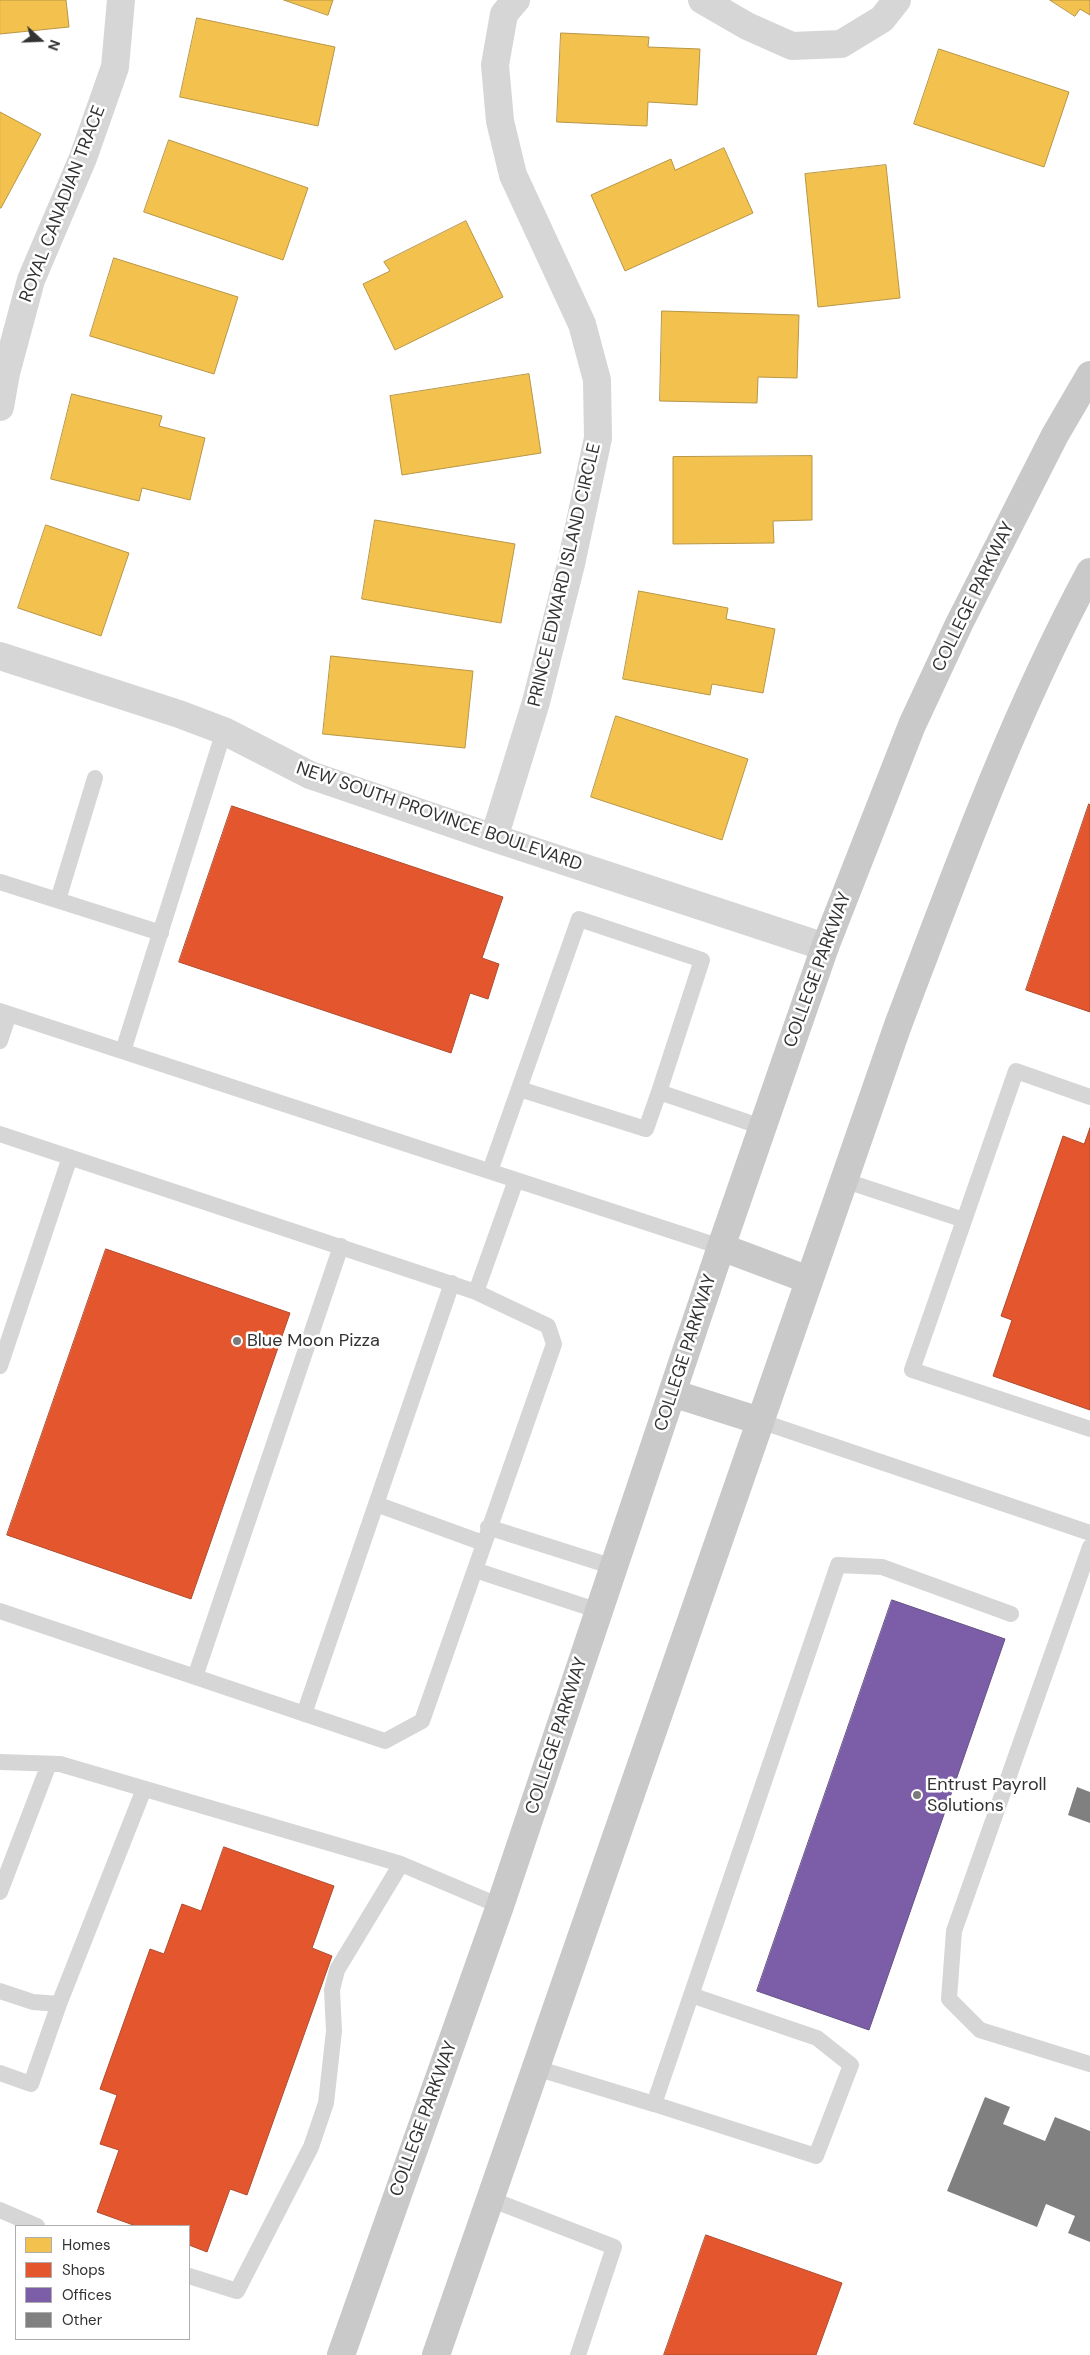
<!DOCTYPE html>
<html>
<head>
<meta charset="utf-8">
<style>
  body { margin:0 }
  #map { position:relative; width:1090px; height:2355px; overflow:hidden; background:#fff; font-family:"DM Sans",sans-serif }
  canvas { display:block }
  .legend { position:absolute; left:15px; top:2225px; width:175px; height:115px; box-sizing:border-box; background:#fff; border:1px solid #adadad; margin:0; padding:6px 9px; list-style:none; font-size:15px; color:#323232 }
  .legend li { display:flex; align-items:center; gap:10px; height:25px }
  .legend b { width:25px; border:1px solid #adadad }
  .north { position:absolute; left:15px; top:15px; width:50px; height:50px; -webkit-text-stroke:4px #fff; paint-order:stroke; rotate:110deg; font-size:14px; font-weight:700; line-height:20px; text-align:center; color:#323232 }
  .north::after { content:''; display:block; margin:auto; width:18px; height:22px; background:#323232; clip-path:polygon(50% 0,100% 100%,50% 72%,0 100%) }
</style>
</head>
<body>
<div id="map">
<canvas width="1090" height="2355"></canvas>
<ul class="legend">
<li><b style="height:14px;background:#f2c14e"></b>Homes</li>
<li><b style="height:14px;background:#e4572e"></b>Shops</li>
<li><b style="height:14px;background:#7b5ea7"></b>Offices</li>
<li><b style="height:14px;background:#808080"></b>Other</li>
</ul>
<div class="north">N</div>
</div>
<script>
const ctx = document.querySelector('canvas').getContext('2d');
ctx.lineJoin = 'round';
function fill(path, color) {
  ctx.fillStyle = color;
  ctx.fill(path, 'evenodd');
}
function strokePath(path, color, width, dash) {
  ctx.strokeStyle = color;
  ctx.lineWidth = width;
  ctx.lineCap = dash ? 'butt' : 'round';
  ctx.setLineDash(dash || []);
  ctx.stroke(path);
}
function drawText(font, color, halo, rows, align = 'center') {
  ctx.font = font + ' "DM Sans",sans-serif';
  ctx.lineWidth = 5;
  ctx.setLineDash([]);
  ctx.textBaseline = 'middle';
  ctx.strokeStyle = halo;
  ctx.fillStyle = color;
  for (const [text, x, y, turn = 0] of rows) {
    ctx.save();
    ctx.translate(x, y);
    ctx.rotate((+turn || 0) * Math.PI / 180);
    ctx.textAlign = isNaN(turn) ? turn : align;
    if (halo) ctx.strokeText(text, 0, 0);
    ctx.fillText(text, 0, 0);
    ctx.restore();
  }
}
const homes = new Path2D(`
  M 0,0 L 66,0 L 69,27 L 0,34 Z
  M 284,0 L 333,0 L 328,15 Z
  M 1050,0 L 1090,0 L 1090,15 L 1080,9 L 1075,16 Z
  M 197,18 L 335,47 L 318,126 L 180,97 Z
  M 561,33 L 649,37 L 648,47 L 700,49 L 697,105 L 648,102 L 647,126 L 557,122 Z
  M 939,49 L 1069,92 L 1044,167 L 914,124 Z
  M 0,112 L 41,134 L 1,208 L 0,208 Z
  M 169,140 L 308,188 L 283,260 L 144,212 Z
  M 724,148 L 753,213 L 625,271 L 591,195 L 671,159 L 675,170 Z
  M 886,165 L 900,298 L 818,307 L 805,174 Z
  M 466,221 L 503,297 L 395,350 L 363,284 L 390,271 L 384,262 Z
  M 114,258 L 238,297 L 214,374 L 90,336 Z
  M 662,311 L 799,315 L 797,378 L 758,377 L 757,403 L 660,401 Z
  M 529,374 L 541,453 L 402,475 L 390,396 Z
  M 72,394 L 162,416 L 159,426 L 205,438 L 190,500 L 142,488 L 139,501 L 51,479 Z
  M 812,456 L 812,520 L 773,521 L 774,543 L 673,544 L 673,457 Z
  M 375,520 L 515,544 L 501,623 L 362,599 Z
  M 46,525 L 129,553 L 101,636 L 18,608 Z
  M 639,591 L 728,608 L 726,619 L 775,629 L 763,693 L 712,684 L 710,695 L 623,679 Z
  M 331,656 L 473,671 L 465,748 L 323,734 Z
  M 616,716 L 748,759 L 722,840 L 591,797 Z`);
const shops = new Path2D(`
  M 1089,804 L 1090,805 L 1090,1012 L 1026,990 Z
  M 232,806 L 503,897 L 482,958 L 499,964 L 488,999 L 470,993 L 451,1053 L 179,962 Z
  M 1090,1128 L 1090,1410 L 993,1376 L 1012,1320 L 1001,1316 L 1063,1136 L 1084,1144 Z
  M 106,1249 L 290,1313 L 191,1599 L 7,1535 Z
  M 224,1847 L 334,1886 L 312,1948 L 332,1956 L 247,2195 L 230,2189 L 207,2252 L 189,2245 L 189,2226 L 136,2226 L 97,2212 L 119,2150 L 100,2144 L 117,2095 L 100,2089 L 150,1949 L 164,1954 L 182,1904 L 201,1911 Z
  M 706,2235 L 842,2283 L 816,2355 L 664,2355 Z`);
const offices = new Path2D(`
  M 892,1600 L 1005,1639 L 869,2030 L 757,1991 Z`);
const building = new Path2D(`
  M 1077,1787 L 1090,1792 L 1090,1823 L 1068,1815 Z
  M 985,2097 L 1010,2107 L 1003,2124 L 1045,2141 L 1055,2117 L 1090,2131 L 1090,2242 L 1068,2233 L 1075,2216 L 1046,2204 L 1037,2227 L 947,2191 Z`);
const lane = new Path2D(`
  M 0,882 L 161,933
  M 58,900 L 95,778
  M 0,1011 L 721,1247
  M 0,1041 L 9,1014
  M 123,1051 L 224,731
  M 520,1089 L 646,1129 L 659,1092
  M 1090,1097 L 1016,1071 L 912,1370 L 1090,1429
  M 0,1134 L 476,1292
  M 490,1171 L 579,919 L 702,960 L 659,1092 L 762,1127
  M 843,1180 L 964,1220
  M 0,1366 L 70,1157
  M 760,1421 L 1090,1533
  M 376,1504 L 483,1543
  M 488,1527 L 614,1567
  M 1090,1547 L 954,1931 L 949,1999 L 980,2030 L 1090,2064
  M 475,1570 L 599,1611
  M 0,1611 L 385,1741 L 422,1721 C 466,1595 509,1469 554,1344 L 548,1326 L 476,1292 L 516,1180
  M 195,1677 L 341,1246
  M 304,1714 L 452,1283
  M 0,1762 L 60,1764 L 401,1864 L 500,1906
  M 0,1892 L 49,1764
  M 0,1991 L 33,2002 L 59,2004 L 144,1789
  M 536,2068 L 654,2104 L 838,1565 L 882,1567 L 1011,1614
  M 0,2073 L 31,2084 L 59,2004
  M 654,2104 L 816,2156 L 851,2065 L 817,2038 L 691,1995
  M 490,2199 L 614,2247 L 578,2355
  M 0,2210 L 37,2226
  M 189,2276 L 237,2291 L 311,2147 L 326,2103 L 334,2031 L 332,1990 L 337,1970 L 401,1864`);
const street = new Path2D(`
  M 702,0 L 747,26 L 792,46 L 841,44 L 882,19 L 897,0
  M 0,407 L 6,373 L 31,280 L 83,158 L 115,67 L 121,0
  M 0,656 L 179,714 L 224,731 L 310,775 L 494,838 L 825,947
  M 494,838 L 536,702 L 571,564 L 598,438 L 597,380 L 582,324 L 513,175 L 500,121 L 495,65 L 504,14 L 516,0`);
const primary = new Path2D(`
  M 721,1247 L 809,1280
  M 672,1393 L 760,1421
  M 341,2355 L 500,1906 L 721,1247 L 825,947 L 912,725 L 959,624 L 1055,435 L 1090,375
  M 436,2355 L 898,1025 C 956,872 1012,717 1090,572`);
const markers = [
  [237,1341,5,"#7a7a7a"],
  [917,1795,5,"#7a7a7a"]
];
const streetNames = [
  ["ROYAL CANADIAN TRACE",63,204,-69],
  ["PRINCE EDWARD ISLAND CIRCLE",565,575,-77],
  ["COLLEGE PARKWAY",974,597,-64],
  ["NEW SOUTH PROVINCE BOULEVARD",439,817,19],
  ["COLLEGE PARKWAY",818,970,-70],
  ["COLLEGE PARKWAY",686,1353,-72],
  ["COLLEGE PARKWAY",557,1736,-72],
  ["COLLEGE PARKWAY",424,2119,-70]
];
const poiNames = [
  ["Blue Moon Pizza",247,1341],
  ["Entrust Payroll",927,1785],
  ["Solutions",927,1806]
];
fill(homes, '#f2c14e');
strokePath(homes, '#b89646', 1);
fill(shops, '#e4572e');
strokePath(shops, '#af4c2f', 1);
fill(offices, '#7b5ea7');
strokePath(offices, '#655184', 1);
fill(building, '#808080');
strokePath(lane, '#d6d6d6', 16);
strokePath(street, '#d6d6d6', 28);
strokePath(primary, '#c9c9c9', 28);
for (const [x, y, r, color] of markers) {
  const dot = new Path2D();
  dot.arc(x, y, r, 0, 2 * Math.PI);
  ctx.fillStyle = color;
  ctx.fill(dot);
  strokePath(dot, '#fff', 2);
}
drawText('18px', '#323232', '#fff', streetNames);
drawText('18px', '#323232', '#fff', poiNames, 'left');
</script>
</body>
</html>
